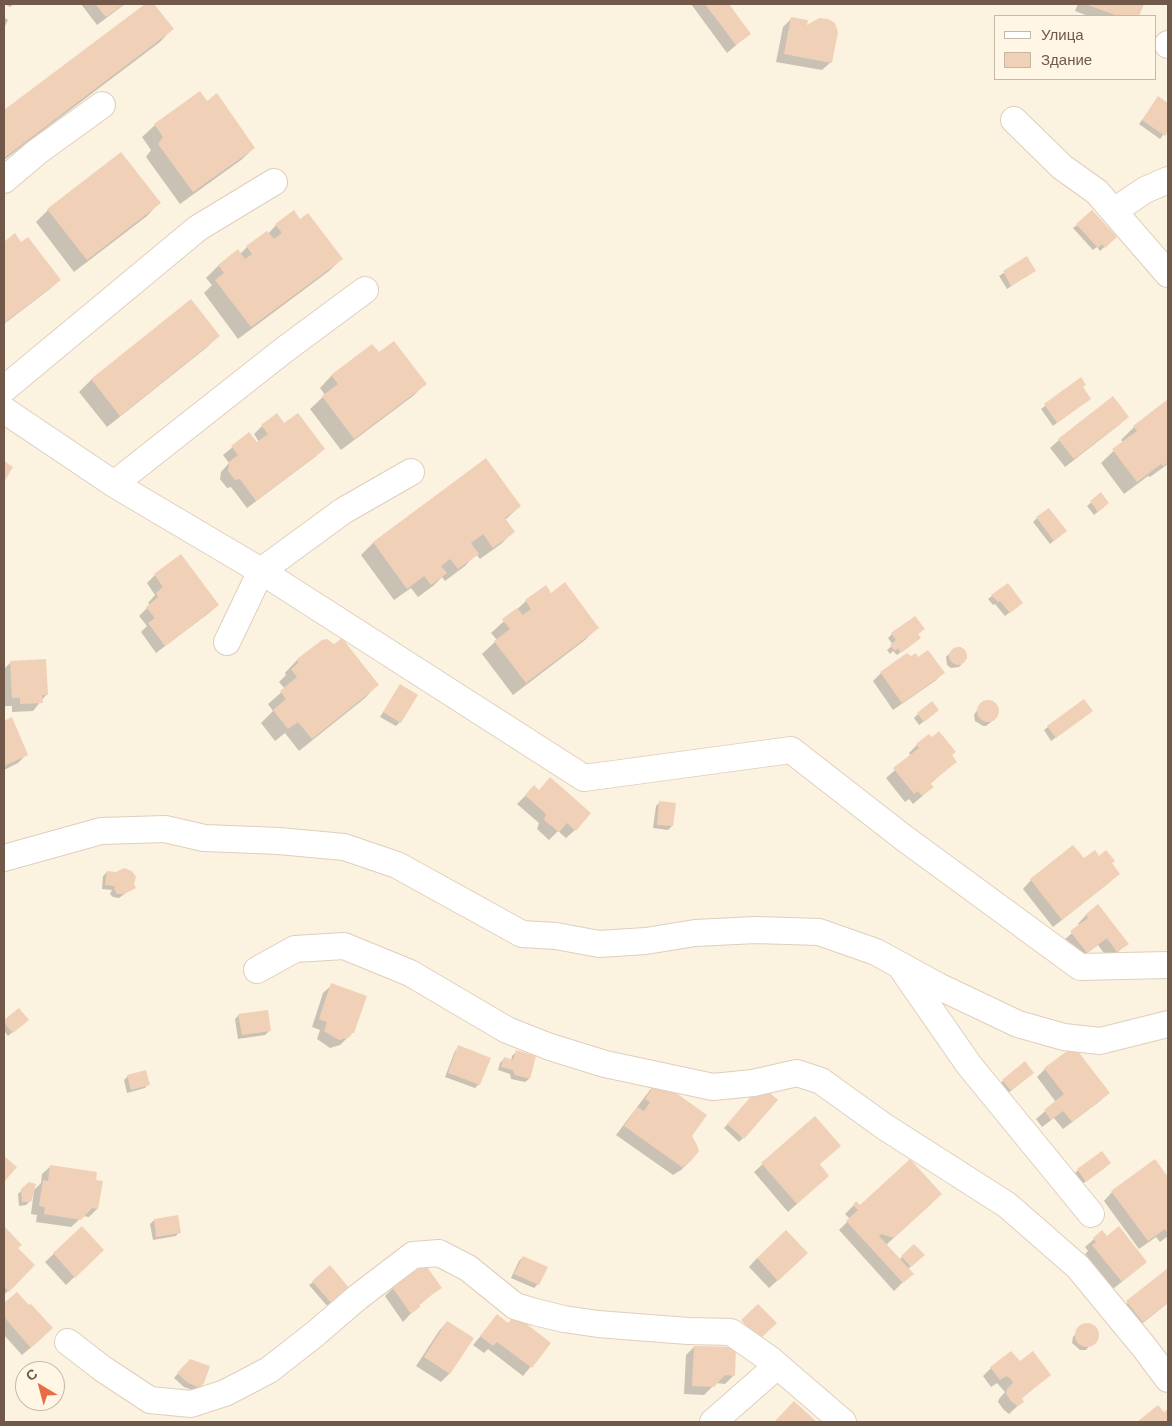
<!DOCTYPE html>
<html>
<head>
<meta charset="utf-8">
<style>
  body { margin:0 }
  #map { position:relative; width:1172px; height:1426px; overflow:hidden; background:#fcf2e0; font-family:"DM Sans",sans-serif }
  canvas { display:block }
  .frame { position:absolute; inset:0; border:5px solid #725848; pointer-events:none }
  .legend { position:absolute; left:994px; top:15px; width:162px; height:65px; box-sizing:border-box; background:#fff6e6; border:1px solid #c7b7a7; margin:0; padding:6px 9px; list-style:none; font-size:15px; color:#725848 }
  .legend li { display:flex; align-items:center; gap:10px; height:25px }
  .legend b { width:25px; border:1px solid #c7b7a7 }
  .north { position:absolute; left:15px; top:1361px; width:50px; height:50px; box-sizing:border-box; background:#fff6e6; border:1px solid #c7b7a7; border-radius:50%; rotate:323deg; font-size:14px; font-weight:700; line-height:20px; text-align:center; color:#725848 }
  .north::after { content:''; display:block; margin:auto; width:18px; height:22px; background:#e76d44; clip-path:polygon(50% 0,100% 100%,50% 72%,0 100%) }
</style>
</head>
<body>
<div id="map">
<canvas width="1172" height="1426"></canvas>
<div class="frame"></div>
<ul class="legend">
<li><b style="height:6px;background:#fff"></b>Улица</li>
<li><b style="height:14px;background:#f1d0b8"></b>Здание</li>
</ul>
<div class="north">С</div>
</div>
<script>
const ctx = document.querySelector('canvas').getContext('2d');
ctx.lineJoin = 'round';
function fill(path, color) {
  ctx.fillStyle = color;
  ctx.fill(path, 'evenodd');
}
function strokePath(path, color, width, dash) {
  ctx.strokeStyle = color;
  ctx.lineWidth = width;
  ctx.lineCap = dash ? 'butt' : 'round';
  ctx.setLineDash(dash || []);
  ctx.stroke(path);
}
const shadow = new Path2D(`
  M 4,4 L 14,4 L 10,7 Z
  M 81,4 L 125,4 L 97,25 Z
  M 147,4 L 153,4 L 172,29 L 160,42 L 4,160 L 4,112 Z
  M 691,4 L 727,4 L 749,34 L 727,53 Z
  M 1078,4 L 1143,4 L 1138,16 L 1088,16 L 1075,11 Z
  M 4,17 L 8,20 L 4,28 Z
  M 792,18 L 805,28 L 831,62 L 822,70 L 776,62 L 783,27 Z
  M 1159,97 L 1168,104 L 1168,129 L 1160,139 L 1139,124 Z
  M 206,103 L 254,148 L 241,160 L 180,204 L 146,157 L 151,150 L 142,137 L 155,125 Z
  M 159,203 L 147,216 L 74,272 L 36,222 L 48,210 Z
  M 300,220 L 341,259 L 329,271 L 238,339 L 204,293 L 212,285 L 206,278 L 219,265 L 240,254 L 247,247 L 268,234 L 276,225 Z
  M 1077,225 L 1111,241 L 1100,251 L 1097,247 L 1093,250 L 1073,228 Z
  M 14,235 L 21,244 L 59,280 L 51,288 L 4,324 L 4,243 Z
  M 1027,258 L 1034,271 L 1007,289 L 999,276 Z
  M 218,336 L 206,348 L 107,427 L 79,392 L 92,379 Z
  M 332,375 L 425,384 L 413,396 L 341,450 L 310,409 L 325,395 L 320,388 Z
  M 1080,379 L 1085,402 L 1053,426 L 1041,409 Z
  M 1168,401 L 1168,464 L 1150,477 L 1148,476 L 1124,494 L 1101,463 L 1123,442 L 1121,440 L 1134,427 Z
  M 1127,417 L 1119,425 L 1065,467 L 1050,448 L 1059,440 Z
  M 284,425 L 323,449 L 315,457 L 247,508 L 231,487 L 227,488 L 220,479 L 221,472 L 229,463 L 223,455 L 249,434 L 256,444 L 259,442 L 254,434 L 262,426 Z
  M 486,460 L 520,506 L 505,520 L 513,532 L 501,544 L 480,559 L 476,554 L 465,566 L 445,581 L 442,577 L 433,586 L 418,597 L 411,588 L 394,600 L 361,555 L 373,543 Z
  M 1101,494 L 1104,507 L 1094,515 L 1087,506 Z
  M 1037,518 L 1061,535 L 1050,544 L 1033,522 Z
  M 155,575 L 218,605 L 209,613 L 156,653 L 141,632 L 147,626 L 139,616 L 150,605 L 148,603 L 155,595 L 147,583 Z
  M 545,587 L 551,595 L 597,628 L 585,640 L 513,695 L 482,654 L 497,640 L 491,633 L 526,601 Z
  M 992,596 L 1018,606 L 1005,616 L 995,604 L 993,605 L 988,599 Z
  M 892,634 L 917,635 L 916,641 L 897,655 L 893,651 L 890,654 L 887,650 L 893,645 L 888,638 Z
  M 960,647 L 965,650 L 967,658 L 959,667 L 951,668 L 947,665 L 946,657 L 955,648 Z
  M 297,660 L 377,685 L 365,698 L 299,751 L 285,733 L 275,741 L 261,723 L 273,711 L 268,704 L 285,689 L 279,682 L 286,675 L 285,673 Z
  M 11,662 L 46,695 L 33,711 L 12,712 L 12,706 L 5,706 L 4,669 Z
  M 881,673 L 943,673 L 935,681 L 893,710 L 873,681 Z
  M 400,685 L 400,722 L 396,726 L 380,717 Z
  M 990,702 L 996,705 L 998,711 L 996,718 L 986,726 L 983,726 L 975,721 L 974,715 L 981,704 Z
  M 918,714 L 934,714 L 919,725 L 914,718 Z
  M 1087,715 L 1051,741 L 1044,730 L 1048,727 Z
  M 11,719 L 26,755 L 18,763 L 4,770 L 4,722 Z
  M 917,745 L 950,756 L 955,762 L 930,784 L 933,787 L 913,804 L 909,799 L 905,802 L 886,778 L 911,756 L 909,753 Z
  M 534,787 L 575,830 L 566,838 L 558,831 L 549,840 L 537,829 L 539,823 L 517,804 Z
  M 660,802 L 672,826 L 668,830 L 653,828 L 656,806 Z
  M 1099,858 L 1110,864 L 1110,882 L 1053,927 L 1023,889 L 1031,880 L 1084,860 Z
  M 107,872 L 132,884 L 134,887 L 119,898 L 113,897 L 110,894 L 112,890 L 102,889 L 103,876 Z
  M 1098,906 L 1127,944 L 1109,960 L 1098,945 L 1078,960 L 1063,941 L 1080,926 L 1078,924 L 1086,915 Z
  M 332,985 L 353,1032 L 340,1045 L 330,1048 L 317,1039 L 320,1030 L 312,1027 L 323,993 Z
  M 18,1009 L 23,1023 L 8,1036 L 4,1031 L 4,1022 Z
  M 239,1015 L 269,1031 L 265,1035 L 238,1039 L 235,1019 Z
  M 459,1047 L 479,1084 L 475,1088 L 445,1077 L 455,1051 Z
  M 516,1052 L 529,1079 L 525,1082 L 511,1079 L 510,1074 L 498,1070 L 500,1063 L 504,1059 L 511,1061 L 512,1056 Z
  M 1045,1069 L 1108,1093 L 1100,1101 L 1063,1129 L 1054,1118 L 1042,1127 L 1036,1119 L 1056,1102 L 1037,1077 Z
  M 128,1076 L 148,1084 L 145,1088 L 127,1093 L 124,1080 Z
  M 1029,1076 L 1007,1094 L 999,1085 L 1003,1081 Z
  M 658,1082 L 691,1136 L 690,1161 L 681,1170 L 673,1175 L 616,1135 L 650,1090 Z
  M 761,1087 L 743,1138 L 739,1142 L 724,1128 Z
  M 814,1118 L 819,1184 L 788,1212 L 754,1172 Z
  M 1155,1161 L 1168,1180 L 1168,1236 L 1160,1242 L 1156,1237 L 1139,1249 L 1104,1201 L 1112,1192 Z
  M 51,1166 L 95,1181 L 97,1209 L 89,1217 L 83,1216 L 71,1227 L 36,1222 L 37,1215 L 31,1214 L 34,1190 L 41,1183 L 42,1174 Z
  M 1106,1167 L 1082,1184 L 1074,1174 L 1078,1170 Z
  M 22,1190 L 30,1201 L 26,1205 L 19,1206 L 18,1194 Z
  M 856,1203 L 860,1207 L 932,1203 L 886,1245 L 899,1260 L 914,1246 L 919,1259 L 908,1269 L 912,1273 L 894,1291 L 839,1230 L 850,1219 L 845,1214 Z
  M 154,1220 L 179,1232 L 176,1236 L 153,1240 L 150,1224 Z
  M 4,1228 L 20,1245 L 17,1248 L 33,1265 L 4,1295 Z
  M 82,1228 L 94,1258 L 66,1285 L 45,1262 Z
  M 1102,1232 L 1106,1238 L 1146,1262 L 1113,1289 L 1085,1254 L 1088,1251 L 1085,1247 Z
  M 523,1257 L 538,1284 L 534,1288 L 511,1278 L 519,1261 Z
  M 757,1258 L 798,1262 L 769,1288 L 749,1267 Z
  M 1168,1270 L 1168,1303 L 1134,1330 L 1119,1310 Z
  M 313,1282 L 348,1289 L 328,1307 L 309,1285 Z
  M 393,1288 L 440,1288 L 419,1305 L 403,1322 L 385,1296 Z
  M 17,1294 L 43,1337 L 22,1355 L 4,1335 L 4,1305 Z
  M 497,1316 L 507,1324 L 550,1343 L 523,1376 L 488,1349 L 484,1353 L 473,1345 Z
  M 447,1322 L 472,1338 L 449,1374 L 441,1382 L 416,1366 L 439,1331 Z
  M 1088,1325 L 1094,1328 L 1097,1337 L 1086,1350 L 1080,1350 L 1072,1343 L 1073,1337 L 1081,1327 Z
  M 694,1347 L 734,1375 L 725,1384 L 716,1383 L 704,1395 L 684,1394 L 686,1355 Z
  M 190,1360 L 203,1382 L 195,1391 L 184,1387 L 174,1378 Z
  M 1019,1363 L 1049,1375 L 1021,1399 L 1023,1401 L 1009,1414 L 1004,1410 L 998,1402 L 999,1399 L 1005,1392 L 997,1383 L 991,1387 L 983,1376 L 991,1368 Z`);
const building = new Path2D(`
  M 95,4 L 124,4 L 106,17 Z
  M 145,4 L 154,4 L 174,29 L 4,158 L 4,110 Z
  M 705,4 L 729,4 L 751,34 L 736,45 Z
  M 1085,4 L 1144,4 L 1139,16 L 1118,16 Z
  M 791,17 L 808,20 L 807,25 L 819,18 L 828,19 L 835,23 L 838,32 L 832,63 L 784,54 Z
  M 200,91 L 207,101 L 217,93 L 255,148 L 193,192 L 158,144 L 163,137 L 154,124 Z
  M 1158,96 L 1168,103 L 1168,131 L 1165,136 L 1142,120 Z
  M 121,152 L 161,203 L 87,260 L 47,209 Z
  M 294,210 L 300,219 L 308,213 L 343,259 L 251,327 L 215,280 L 224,273 L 218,265 L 238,249 L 245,259 L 252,254 L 246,246 L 267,231 L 274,239 L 282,233 L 275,224 Z
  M 1092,210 L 1117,237 L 1105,248 L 1102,244 L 1098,248 L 1076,224 Z
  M 15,233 L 21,242 L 28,237 L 61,280 L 4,323 L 4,242 Z
  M 1027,256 L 1036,271 L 1011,286 L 1003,271 Z
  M 191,299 L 220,336 L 120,416 L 91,379 Z
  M 394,341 L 427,384 L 354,439 L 322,396 L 338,384 L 331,375 L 372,344 L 379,352 Z
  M 1081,377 L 1086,385 L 1083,387 L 1091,399 L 1057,423 L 1044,404 Z
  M 1113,396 L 1129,417 L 1074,459 L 1058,439 Z
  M 1168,399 L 1168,462 L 1164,466 L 1161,464 L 1137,482 L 1112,449 L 1137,431 L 1133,426 Z
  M 277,413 L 284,423 L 298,413 L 325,449 L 256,501 L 240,479 L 235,480 L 228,471 L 229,462 L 238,455 L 231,446 L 249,432 L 257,442 L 268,434 L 261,425 Z
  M 486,458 L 521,506 L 505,518 L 515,532 L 493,548 L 483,534 L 471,543 L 479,554 L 458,569 L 450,559 L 441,566 L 447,573 L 431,585 L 424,576 L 407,589 L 373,542 Z
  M 4,461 L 13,467 L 4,482 Z
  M 1101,492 L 1109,503 L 1098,512 L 1090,501 Z
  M 1049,508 L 1067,531 L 1054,541 L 1036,517 Z
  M 181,554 L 219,605 L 165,646 L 148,623 L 155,618 L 146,607 L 158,597 L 156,593 L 163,587 L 154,574 Z
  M 565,582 L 599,628 L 526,683 L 494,641 L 510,629 L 502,619 L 517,608 L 523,615 L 531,609 L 525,600 L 546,585 L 551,593 Z
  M 1008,583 L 1023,603 L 1010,613 L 1000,601 L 998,602 L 991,595 Z
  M 915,616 L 925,629 L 918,634 L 921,638 L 901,653 L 898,648 L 895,651 L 890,645 L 896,640 L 891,633 Z
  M 342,638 L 379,685 L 312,739 L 298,722 L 288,729 L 273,710 L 286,699 L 280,691 L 297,677 L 291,669 L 298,663 L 297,659 L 322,640 L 327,639 L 334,644 Z
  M949 656a9 9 0 1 1 18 0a9 9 0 1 1-18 0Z
  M 928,650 L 945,673 L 902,703 L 880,672 L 907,653 L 911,656 L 916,653 L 918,657 Z
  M 46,659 L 48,695 L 42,695 L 43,703 L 20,704 L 20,698 L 12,698 L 10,661 Z
  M 400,684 L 418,695 L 401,723 L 383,712 Z
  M 1084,699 L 1093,711 L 1056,738 L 1047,726 Z
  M977 711a11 11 0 1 1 22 0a11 11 0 1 1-22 0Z
  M 932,701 L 939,710 L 924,722 L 917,713 Z
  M 12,717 L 28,755 L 4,766 L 4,721 Z
  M 939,731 L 956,752 L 952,755 L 957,762 L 930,783 L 934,787 L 922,796 L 918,791 L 914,794 L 893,768 L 919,748 L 916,744 L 929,734 L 932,737 Z
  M 550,777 L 591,813 L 576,831 L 567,823 L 559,832 L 544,820 L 546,814 L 525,795 L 534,785 L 539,790 Z
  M 659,801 L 676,803 L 673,826 L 657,825 Z
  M 1073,845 L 1084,858 L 1095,850 L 1099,856 L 1106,850 L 1115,861 L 1112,863 L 1120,874 L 1062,920 L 1030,879 Z
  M 124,868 L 132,871 L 136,877 L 134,884 L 136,888 L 124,894 L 117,894 L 114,889 L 115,886 L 105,885 L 107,871 L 116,872 Z
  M 1098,904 L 1129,944 L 1117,952 L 1107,938 L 1087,953 L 1070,931 L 1088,918 L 1086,914 Z
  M 331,983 L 367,996 L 354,1033 L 352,1033 L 350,1037 L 339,1040 L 324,1031 L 327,1022 L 319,1019 Z
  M 19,1008 L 29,1020 L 13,1033 L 4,1023 L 4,1020 Z
  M 268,1010 L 271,1031 L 242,1035 L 238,1014 Z
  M 458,1045 L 491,1058 L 480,1085 L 448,1073 Z
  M 1074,1046 L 1110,1093 L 1072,1122 L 1063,1111 L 1051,1120 L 1044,1110 L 1064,1094 L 1044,1068 Z
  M 516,1050 L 536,1056 L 530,1079 L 515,1075 L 513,1070 L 501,1067 L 504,1057 L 513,1060 Z
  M 1025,1061 L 1034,1073 L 1011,1091 L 1002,1080 Z
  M 146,1070 L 150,1085 L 131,1090 L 127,1075 Z
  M 658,1080 L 707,1115 L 692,1136 L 697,1145 L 699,1151 L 691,1161 L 682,1167 L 624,1126 L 637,1107 L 644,1111 L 650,1102 L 645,1099 Z
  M 761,1085 L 778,1100 L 744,1139 L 727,1124 Z
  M 815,1116 L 841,1146 L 820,1164 L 829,1176 L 797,1204 L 761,1163 Z
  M 1102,1151 L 1111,1163 L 1086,1182 L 1077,1169 Z
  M 4,1156 L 17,1167 L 4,1182 Z
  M 910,1159 L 942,1194 L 894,1238 L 881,1234 L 879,1236 L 914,1274 L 903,1283 L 846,1221 L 858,1210 L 853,1205 L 856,1201 L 860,1205 Z
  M 1155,1159 L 1168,1177 L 1168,1234 L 1165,1229 L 1148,1241 L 1111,1191 Z
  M 50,1165 L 97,1172 L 96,1180 L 103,1181 L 98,1209 L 92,1208 L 81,1220 L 44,1214 L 45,1207 L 39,1206 L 43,1180 L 48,1181 Z
  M 29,1182 L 36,1184 L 31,1202 L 22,1202 L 21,1189 Z
  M 178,1215 L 181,1233 L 156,1237 L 154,1219 Z
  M 4,1226 L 22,1245 L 18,1248 L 35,1265 L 9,1292 L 4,1286 Z
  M 82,1226 L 104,1250 L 75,1278 L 53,1253 Z
  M 1119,1226 L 1147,1262 L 1122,1282 L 1092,1245 L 1096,1242 L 1093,1238 L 1102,1230 L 1107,1236 Z
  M 786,1230 L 808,1253 L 778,1281 L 757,1258 Z
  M 914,1244 L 925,1255 L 911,1267 L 901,1256 Z
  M 523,1256 L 548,1267 L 539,1285 L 514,1274 Z
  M 425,1264 L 442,1288 L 420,1303 L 420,1307 L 411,1314 L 392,1287 Z
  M 330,1265 L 350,1289 L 332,1304 L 312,1281 Z
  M 1168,1268 L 1168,1303 L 1143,1322 L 1126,1301 Z
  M 17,1292 L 29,1305 L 31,1304 L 53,1328 L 31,1348 L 4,1317 L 4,1303 Z
  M 758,1304 L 777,1323 L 759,1340 L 741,1320 Z
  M 497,1314 L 508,1323 L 515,1315 L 551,1343 L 532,1368 L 497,1342 L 493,1346 L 480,1336 Z
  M 447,1321 L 474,1338 L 450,1374 L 424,1357 Z
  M1075 1335a12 12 0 1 1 24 0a12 12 0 1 1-24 0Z
  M 694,1346 L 736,1347 L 735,1376 L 725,1375 L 714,1387 L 692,1386 Z
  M 1011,1351 L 1020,1361 L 1033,1351 L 1051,1375 L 1022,1398 L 1024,1402 L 1018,1406 L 1012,1402 L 1006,1394 L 1007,1389 L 1013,1383 L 1010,1378 L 1006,1376 L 1000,1380 L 990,1367 Z
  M 190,1359 L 210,1366 L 204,1383 L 200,1388 L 188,1383 L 177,1373 Z
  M 794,1401 L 817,1422 L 774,1422 Z
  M 1158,1405 L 1164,1412 L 1168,1409 L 1168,1422 L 1137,1422 Z`);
const minor = new Path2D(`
  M 1168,44 L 1168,45
  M 1014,120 L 1062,167 L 1097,192 L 1168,274
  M 4,180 L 37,152 L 102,105
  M 1114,211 L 1145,190 L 1168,180
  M 4,389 L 198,228 L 274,182
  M 4,410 L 114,484 L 261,571 L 584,778 L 791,750 L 904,838 L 1080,967 L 1168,965
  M 114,484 L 284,350 L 365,290
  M 227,642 L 261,571 L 343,511 L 411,472
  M 4,858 L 101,831 L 165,829 L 204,838 L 279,841 L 344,847 L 397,865 L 522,934 L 556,936 L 599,944 L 646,941 L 695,933 L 756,930 L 819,932 L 876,952 L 938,986 L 1018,1024 L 1064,1037 L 1100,1041 L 1168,1024
  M 257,970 L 295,949 L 344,946 L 410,973 L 507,1030 L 550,1047 L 605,1064 L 713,1087 L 753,1083 L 797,1073 L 821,1081 L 885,1127 L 1007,1205 L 1078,1267 L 1144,1347 L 1168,1379
  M 903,970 L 969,1065 L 1091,1214
  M 68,1342 L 103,1369 L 150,1400 L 191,1404 L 225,1393 L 269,1370 L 315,1334 L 358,1297 L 413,1255 L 439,1253 L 468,1268 L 515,1306 L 535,1312 L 564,1319 L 598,1324 L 688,1331 L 731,1332 L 771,1360 L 843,1422
  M 713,1422 L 777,1366`);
fill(shadow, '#0003');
fill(building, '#f1d0b8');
strokePath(minor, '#e0cebc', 28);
strokePath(minor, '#fff', 26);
</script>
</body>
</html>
